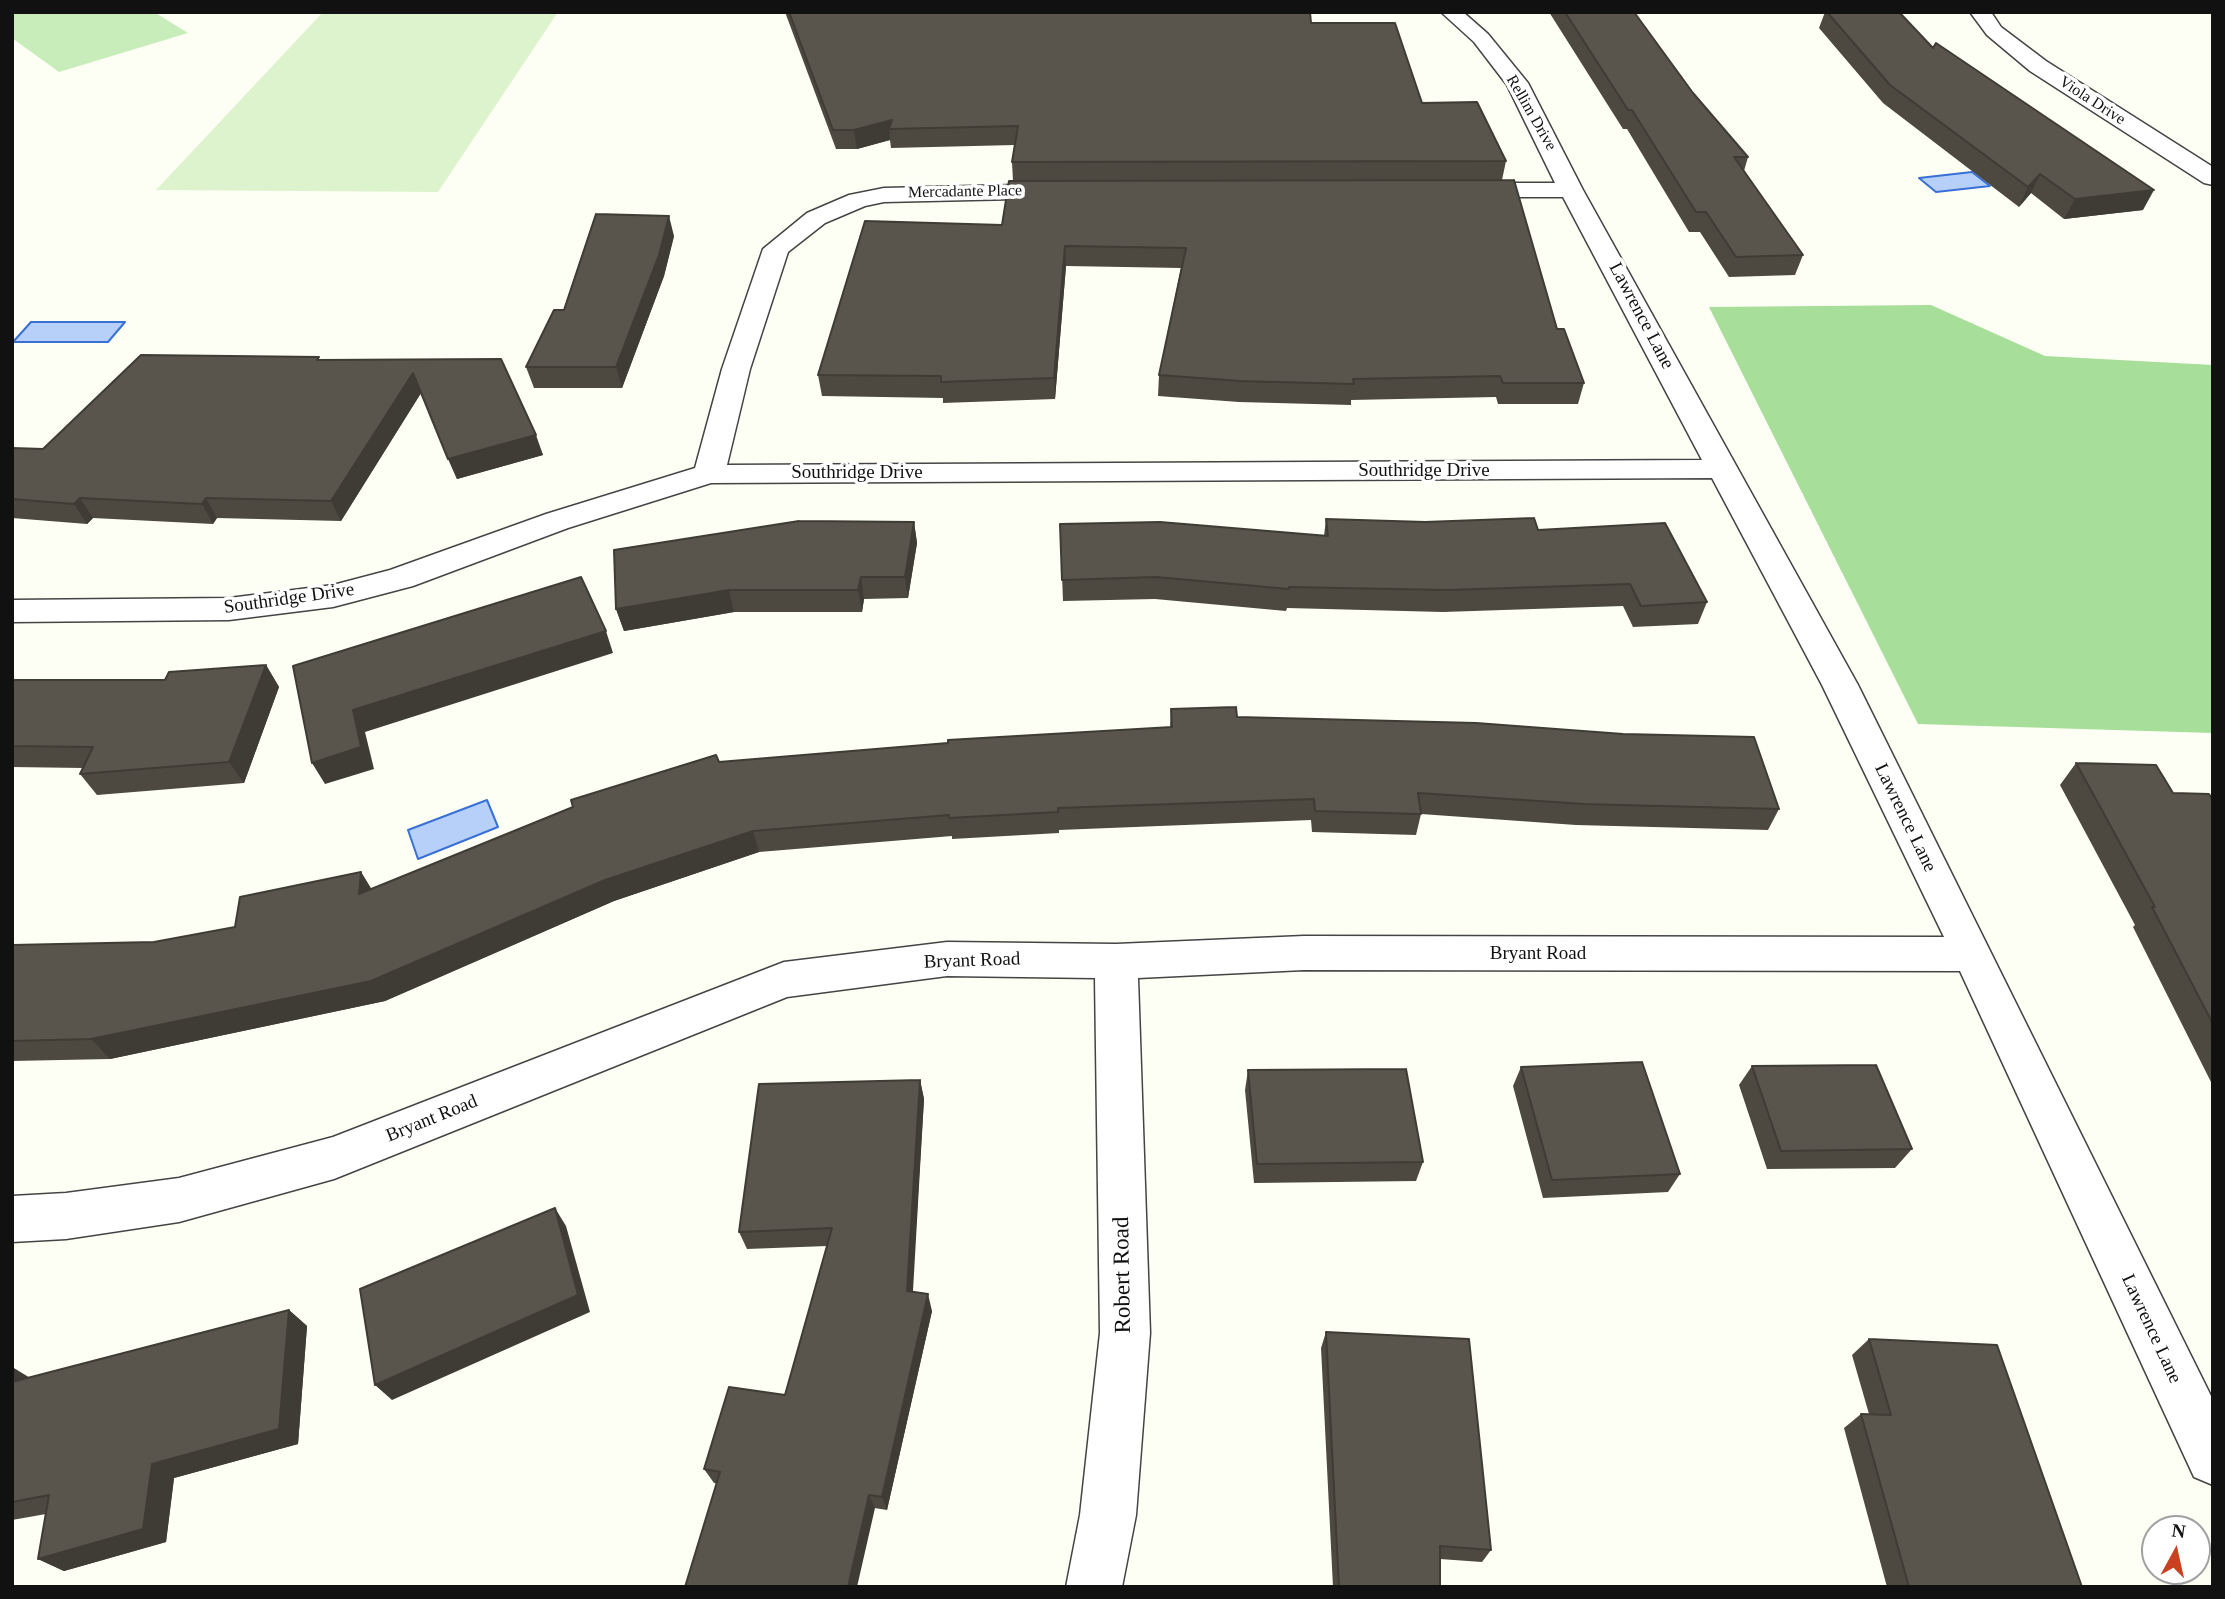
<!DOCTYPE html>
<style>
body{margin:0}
#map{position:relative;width:2225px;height:1599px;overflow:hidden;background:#fefff4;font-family:Georgia,serif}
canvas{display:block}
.frame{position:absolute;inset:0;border:14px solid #111;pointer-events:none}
.north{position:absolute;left:2141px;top:1515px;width:70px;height:70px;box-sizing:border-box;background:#fff;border:2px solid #a0a0a0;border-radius:50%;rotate:8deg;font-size:19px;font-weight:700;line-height:28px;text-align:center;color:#111}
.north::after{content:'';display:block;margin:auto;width:24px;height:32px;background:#ca4120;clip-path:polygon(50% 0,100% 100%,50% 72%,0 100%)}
</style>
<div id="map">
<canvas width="2225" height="1599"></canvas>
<div class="frame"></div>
<div class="north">N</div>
</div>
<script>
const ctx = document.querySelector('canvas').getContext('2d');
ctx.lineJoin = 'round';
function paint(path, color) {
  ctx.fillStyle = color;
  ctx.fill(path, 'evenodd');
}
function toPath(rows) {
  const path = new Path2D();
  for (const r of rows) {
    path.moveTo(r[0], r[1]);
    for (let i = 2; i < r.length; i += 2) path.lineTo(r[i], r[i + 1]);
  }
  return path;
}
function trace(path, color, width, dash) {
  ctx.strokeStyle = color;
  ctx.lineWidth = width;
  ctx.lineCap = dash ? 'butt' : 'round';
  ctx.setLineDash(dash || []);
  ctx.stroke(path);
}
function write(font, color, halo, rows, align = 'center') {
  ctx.font = font + ' Georgia,serif';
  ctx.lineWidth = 7;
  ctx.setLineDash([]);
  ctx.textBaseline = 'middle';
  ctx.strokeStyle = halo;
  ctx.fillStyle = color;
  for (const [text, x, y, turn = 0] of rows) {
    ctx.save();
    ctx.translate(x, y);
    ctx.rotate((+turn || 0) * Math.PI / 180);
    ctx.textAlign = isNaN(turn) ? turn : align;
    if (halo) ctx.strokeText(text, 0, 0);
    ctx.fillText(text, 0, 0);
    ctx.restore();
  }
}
paint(toPath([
 [12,12,154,12,188,33,59,72,12,38]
]), '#c8edbb');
paint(toPath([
 [1931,305,2045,356,2213,365,2213,733,1918,724,1709,307]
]), '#a7de99');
paint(toPath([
 [323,12,558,12,438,192,156,190]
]), '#ddf3cd');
const water = toPath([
 [1972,172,1990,186,1936,192,1919,178,1972,172],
 [31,322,125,322,108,342,13,342,31,322],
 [487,800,498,827,418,859,408,830,487,800]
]);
paint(water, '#b6d0f9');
trace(water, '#3970d5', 2);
const minor = toPath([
 [1441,12,1463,12,1488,34,1528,83,1583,190,1858,685,2213,1400,2213,1485,2194,1477,1960,971,1304,970,1138,978,1150,1333,1136,1515,1122,1587,1066,1587,1080,1515,1100,1333,1095,978,947,976,787,997,334,1179,179,1222,66,1239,12,1242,12,1196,66,1193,179,1178,333,1137,784,962,947,942,1116,944,1304,936,1944,937,1822,685,1712,478,711,483,568,528,413,586,333,607,229,620,12,622,12,600,229,598,333,585,390,570,546,514,695,468,722,369,763,249,807,213,849,195,884,188,1060,184,1069,186,1072,191,1069,196,1060,198,884,202,865,206,825,223,788,252,750,369,727,465,1702,460,1563,197,1466,197,1457,195,1454,190,1457,185,1466,183,1555,183,1507,85,1474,42,1441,12],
 [1970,12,1991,12,2001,27,2046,61,2213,167,2213,185,2204,183,2030,71,1987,35,1970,12]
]);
trace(minor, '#444', 3);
paint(minor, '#fff');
paint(toPath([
 [785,12,1310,12,1311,23,1422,103,1506,161,1502,180,1557,329,1584,383,1578,404,1498,404,1496,397,1351,400,1351,405,1239,402,1158,396,1159,375,1181,268,1066,266,1055,399,943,403,943,398,822,396,818,375,1002,225,1013,181,1012,162,1015,145,891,148,890,140,857,149,836,149],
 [1549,12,1634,12,1693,93,1748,157,1744,171,1803,255,1795,275,1729,277,1700,232,1689,232,1627,129,1623,129],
 [1825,12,1899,12,1933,48,2143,210,2064,219,2031,193,2019,207,1883,103,1819,28],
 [674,236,664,276,622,388,534,388,526,367,564,310],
 [501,359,543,455,457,479,421,393,341,521,217,518,213,524,93,518,87,524,12,518,12,448,43,449,320,360],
 [1326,519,1538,530,1707,602,1698,624,1633,627,1623,606,1443,612,1287,608,1286,611,1155,599,1063,601,1060,524,1324,536],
 [914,522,917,543,908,598,864,599,862,612,734,612,624,631,616,609],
 [266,665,279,687,244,783,97,795,80,774,83,768,12,767,12,680,165,680],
 [1171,709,1237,717,1779,809,1768,830,1576,825,1421,814,1416,835,1312,832,1311,820,1059,830,1059,833,952,839,952,836,759,852,614,901,385,1001,110,1059,12,1061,12,945,154,942,235,927,361,872,371,889,719,762,1170,727],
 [2076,763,2173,793,2213,800,2213,1086,2133,927,2135,925,2060,785],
 [1752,1066,1912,1149,1895,1168,1767,1169,1739,1085],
 [1521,1067,1680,1174,1668,1192,1543,1198,1513,1086],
 [1248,1070,1423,1162,1416,1181,1254,1183,1245,1090],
 [920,1080,924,1099,912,1292,932,1311,887,1510,714,1483,704,1469,785,1395,827,1246,747,1249,739,1232],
 [289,1310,307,1326,298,1444,174,1478,166,1542,64,1571,38,1559,46,1514,12,1520,12,1367,29,1378],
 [1326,1332,1491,1550,1482,1562,1440,1559,1440,1587,1333,1587,1321,1348],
 [1869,1339,2082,1587,1887,1587,1844,1428,1861,1414,1869,1414,1852,1355]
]), '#4d4941');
paint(toPath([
 [892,120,889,129,890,140,857,149,854,130],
 [2040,174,2031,193,2019,207,2028,187],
 [2154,190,2143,210,2064,219,2075,199],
 [669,216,674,236,664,276,622,388,616,367],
 [1065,246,1066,266,1055,399,1054,378],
 [413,373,421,393,341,521,331,501],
 [536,435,543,455,457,479,448,459],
 [80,498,93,518,87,524,74,504],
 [206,498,217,518,213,524,202,504],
 [914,522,917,543,908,598,905,577],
 [861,577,864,599,862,612,858,590],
 [729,590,734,612,624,631,616,609],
 [606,631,613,653,365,732,374,769,325,784,312,763,353,710],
 [266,665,279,687,244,783,229,762],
 [753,831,759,852,614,901,385,1001,110,1059,91,1039,605,880],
 [361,872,374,893,359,894],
 [920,1080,924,1099,912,1308,907,1291],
 [555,1208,566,1226,590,1312,392,1400,375,1385],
 [928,1294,932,1311,887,1510,882,1497],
 [289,1310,307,1326,298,1444,174,1478,166,1542,64,1571,38,1559],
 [12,1367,37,1382,12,1387],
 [869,1495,875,1508,857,1587,848,1587]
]), '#3f3c35');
const building = toPath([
 [789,12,1310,12,1311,23,1395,23,1422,103,1477,102,1506,161,1012,162,1018,126,889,129,892,120,854,130,833,130,789,12],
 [1565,12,1634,12,1693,93,1748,157,1734,157,1803,255,1736,257,1706,212,1696,212,1632,110,1628,110,1565,12],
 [1827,12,1899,12,1933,48,1936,43,2154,190,2075,199,2040,174,2028,187,1890,85,1827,12],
 [1514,180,1557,329,1564,329,1584,383,1503,383,1500,376,1353,379,1354,384,1240,381,1159,375,1186,248,1065,246,1054,378,941,382,941,376,818,375,865,221,1002,225,1009,181,1514,180],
 [596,214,669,216,659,255,616,367,526,367,554,310,564,310,596,214],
 [141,355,319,357,317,360,501,359,536,435,448,459,413,373,331,501,206,498,202,504,80,498,74,504,12,499,12,448,43,449,141,355],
 [1534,518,1538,530,1665,523,1707,602,1641,606,1630,584,1448,590,1289,587,1289,589,1156,577,1062,580,1060,524,1160,522,1328,536,1326,519,1425,522,1534,518],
 [799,521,914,522,905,577,861,577,858,590,729,590,616,609,614,550,799,521],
 [581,577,606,631,353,710,361,747,312,763,293,666,581,577],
 [266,665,229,762,80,774,93,747,12,746,12,680,165,680,169,672,266,665],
 [1236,707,1237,717,1476,723,1623,734,1754,737,1779,809,1584,804,1418,793,1421,814,1315,811,1314,799,1058,808,1058,812,949,818,949,815,753,831,605,880,371,981,91,1039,12,1041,12,945,154,942,235,927,240,897,361,872,359,894,573,807,571,800,716,755,719,762,948,743,948,740,1172,727,1171,709,1236,707],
 [2076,763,2156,765,2173,793,2209,794,2213,800,2213,1024,2152,907,2155,907,2076,763],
 [1642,1062,1680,1174,1552,1180,1521,1067,1642,1062],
 [1876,1065,1912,1149,1781,1151,1752,1066,1876,1065],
 [1406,1069,1423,1162,1257,1164,1248,1070,1406,1069],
 [920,1080,907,1291,928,1294,882,1497,869,1495,848,1587,685,1587,720,1472,704,1469,729,1387,785,1395,832,1228,739,1232,759,1084,920,1080],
 [555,1208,578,1295,375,1385,360,1289,555,1208],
 [289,1310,279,1429,152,1464,143,1529,38,1559,49,1495,12,1502,12,1382,289,1310],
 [1326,1332,1469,1339,1491,1550,1440,1546,1440,1587,1339,1587,1326,1332],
 [1869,1339,1997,1345,2082,1587,1909,1587,1861,1414,1891,1415,1869,1339]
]);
paint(building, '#5a554c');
trace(building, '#3f3c35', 2);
write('16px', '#111', '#fff', [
 ["Viola Drive",2092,101,33],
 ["Rellim Drive",1531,113,60],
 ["Mercadante Place",965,192,-1]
]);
write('19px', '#111', '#fff', [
 ["Lawrence Lane",1641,316,62],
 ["Southridge Drive",1424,471],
 ["Southridge Drive",857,473],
 ["Southridge Drive",289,599,-8],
 ["Lawrence Lane",1905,818,64],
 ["Bryant Road",1538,954],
 ["Bryant Road",972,961,-2],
 ["Bryant Road",432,1119,-22],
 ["Lawrence Lane",2151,1329,65]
]);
write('23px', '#111', '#fff', [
 ["Robert Road",1123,1275,-91]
]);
</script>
